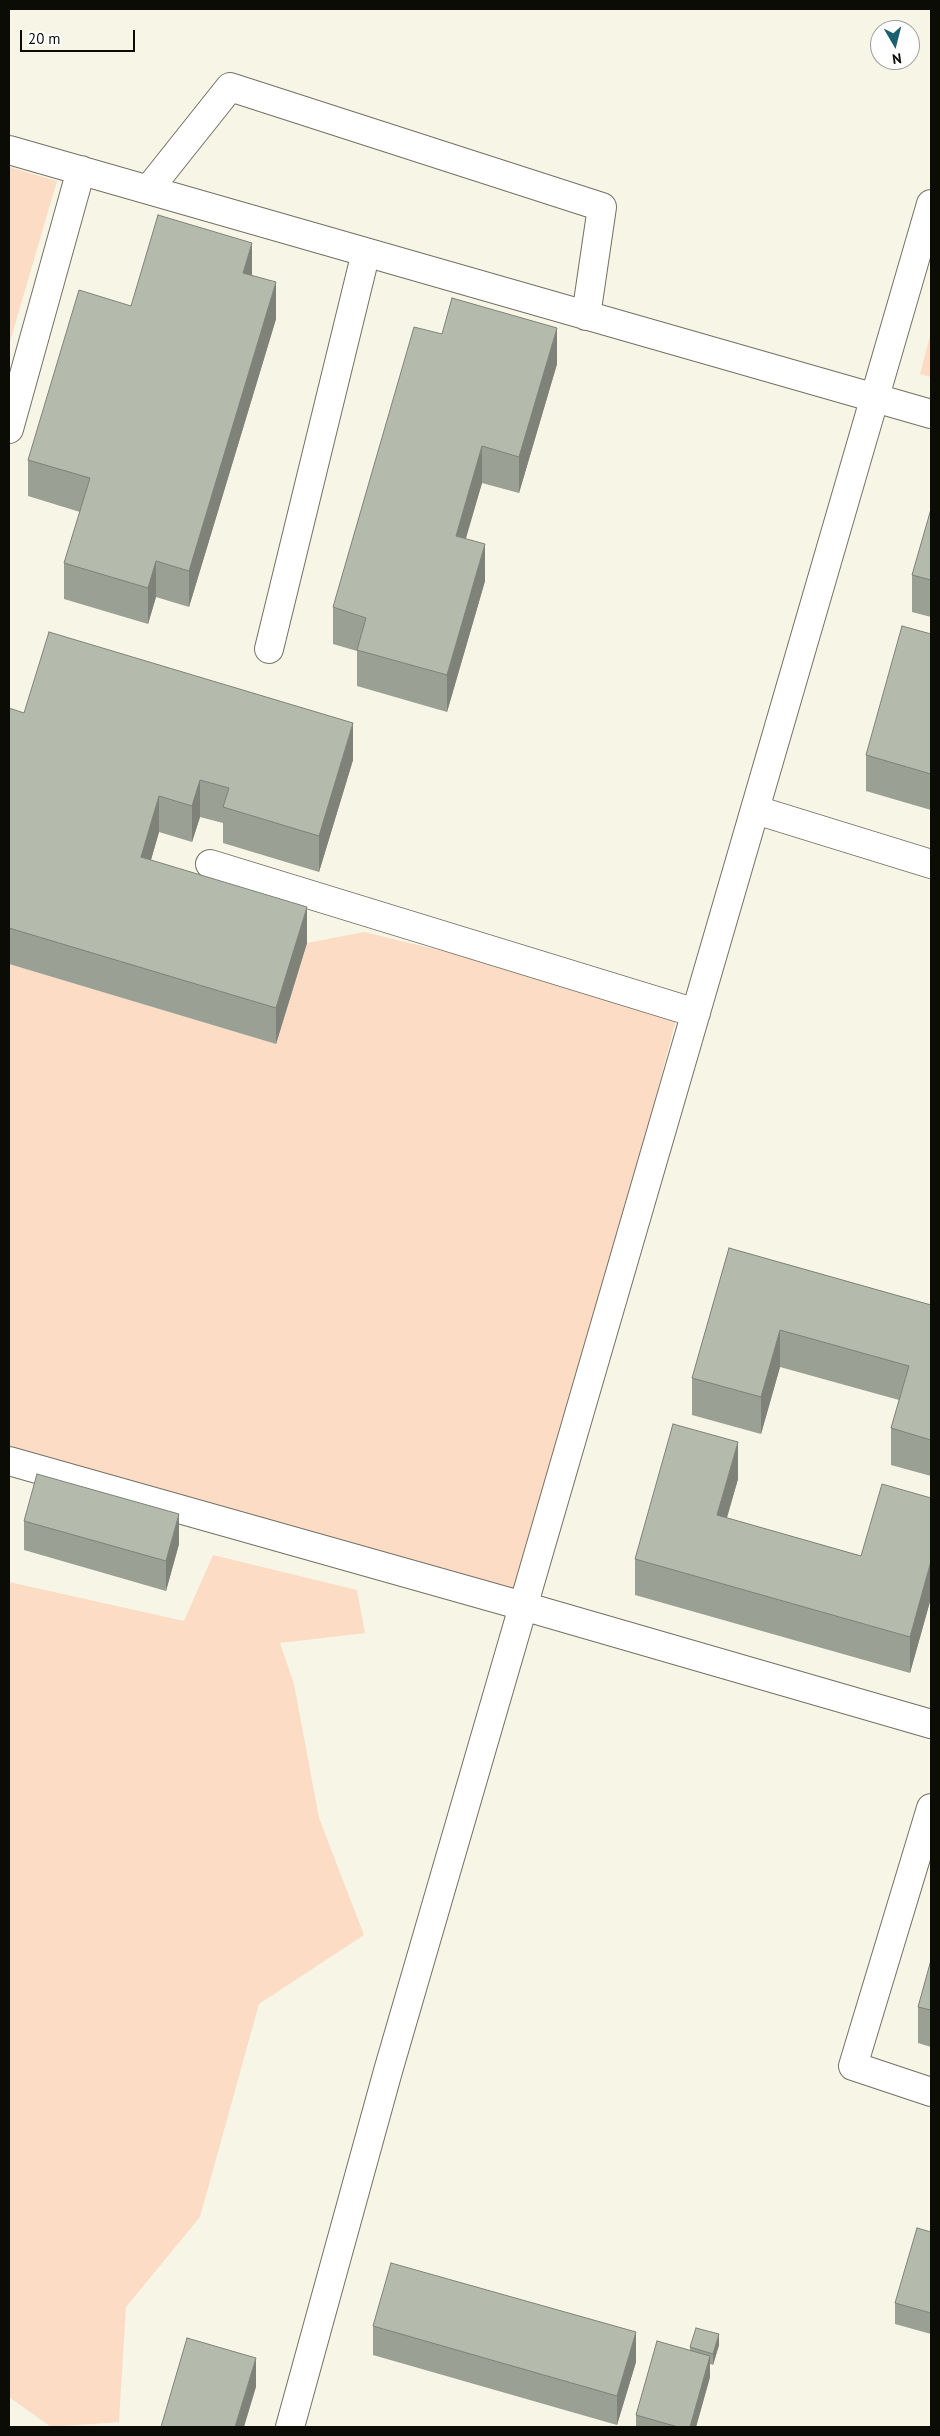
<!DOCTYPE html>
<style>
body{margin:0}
#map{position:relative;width:940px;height:2436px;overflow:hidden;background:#f6f5e6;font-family:"PT Sans",sans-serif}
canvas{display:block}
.frame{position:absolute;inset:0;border:10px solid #0c0c07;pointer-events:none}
.north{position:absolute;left:870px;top:20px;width:50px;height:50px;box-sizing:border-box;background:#fff;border:1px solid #9e9e9c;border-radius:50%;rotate:172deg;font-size:14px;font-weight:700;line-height:20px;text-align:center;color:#0c0c07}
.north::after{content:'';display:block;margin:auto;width:18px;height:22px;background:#1a6071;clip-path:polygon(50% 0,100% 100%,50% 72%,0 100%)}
.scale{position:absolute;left:20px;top:30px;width:115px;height:22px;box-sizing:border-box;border:2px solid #0c0c07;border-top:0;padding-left:6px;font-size:15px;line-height:18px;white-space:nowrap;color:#0c0c07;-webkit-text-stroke:4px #fff;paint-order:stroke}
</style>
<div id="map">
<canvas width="940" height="2436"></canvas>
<div class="frame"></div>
<div class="north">N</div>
<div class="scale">20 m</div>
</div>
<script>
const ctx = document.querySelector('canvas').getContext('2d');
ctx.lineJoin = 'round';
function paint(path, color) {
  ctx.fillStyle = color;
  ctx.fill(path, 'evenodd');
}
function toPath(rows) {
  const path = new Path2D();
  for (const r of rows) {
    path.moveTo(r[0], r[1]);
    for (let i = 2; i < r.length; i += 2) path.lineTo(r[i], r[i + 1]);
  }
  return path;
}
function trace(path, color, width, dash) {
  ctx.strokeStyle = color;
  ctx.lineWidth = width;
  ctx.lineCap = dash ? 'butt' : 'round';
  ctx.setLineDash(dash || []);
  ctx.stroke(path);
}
paint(toPath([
 [9,167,57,181,9,345],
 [931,332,931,377,920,374],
 [364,932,679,1008,523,1606,9,1461,9,964,276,1044,307,943],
 [213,1555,357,1590,365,1633,280,1643,294,1684,319,1818,364,1935,259,2004,200,2217,126,2307,119,2422,51,2427,9,2397,9,1582,184,1621]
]), '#fddcc6');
const street = toPath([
 [9,150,931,414],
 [148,190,230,87,602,207,586,316],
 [9,429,81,170],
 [269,649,366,252],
 [756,810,931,864],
 [210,864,696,1013],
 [9,1461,523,1606,931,1724],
 [931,1808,853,2066,931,2092],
 [290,2427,388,2071,931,204]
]);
trace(street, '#727164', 30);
trace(street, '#fff', 28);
paint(toPath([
 [252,275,276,319,189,607,156,597,148,624,64,599,64,563,80,512,28,496,28,460,131,306],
 [442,334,557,364,519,493,482,483,465,539,485,581,447,712,357,686,357,651,333,644,333,607],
 [931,509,931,617,912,612,912,575],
 [931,634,931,810,866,791,866,755],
 [9,708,24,713,353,760,319,872,223,843,223,823,200,817,192,842,159,832,151,860,307,943,276,1044,9,964],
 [729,1248,931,1305,931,1476,891,1465,891,1428,899,1400,780,1367,761,1434,692,1415,692,1378],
 [738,1479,727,1518,861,1556,931,1498,931,1598,910,1673,635,1595,635,1559],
 [24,1521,179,1544,166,1591,24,1550],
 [931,1960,931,2047,918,2043,918,2007],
 [931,2232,931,2334,895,2324,895,2303],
 [373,2326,636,2362,617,2425,373,2355],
 [719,2345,713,2365,710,2364,710,2377,696,2427,636,2427,636,2415,690,2350,690,2347]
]), '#9ba094');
paint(toPath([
 [252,243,252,280,243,273],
 [276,282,276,319,189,607,189,571],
 [557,328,557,364,519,493,519,457],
 [482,446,482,483,456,573,456,536],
 [485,544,485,581,447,712,447,675],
 [156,561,156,597,148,624,148,588],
 [353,723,353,760,319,872,319,836],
 [200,780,200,817,192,842,192,806],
 [159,796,159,832,141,894,141,857],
 [307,907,307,943,276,1044,276,1008],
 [780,1330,780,1367,761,1434,761,1397],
 [738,1442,738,1479,717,1551,717,1515],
 [179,1514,179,1544,166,1591,166,1561],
 [931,1561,931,1598,910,1673,910,1637],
 [636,2332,636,2362,617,2425,617,2396],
 [719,2334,719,2345,713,2365,713,2354],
 [710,2356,710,2377,696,2427,690,2427],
 [256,2358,256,2387,244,2427,235,2427]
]), '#7e8278');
const building = toPath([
 [158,215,252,243,243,273,276,282,189,571,156,561,148,588,64,563,90,478,28,460,79,290,131,306,158,215],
 [452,298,557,328,519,457,482,446,456,536,485,544,447,675,357,650,366,618,333,607,414,327,442,334,452,298],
 [931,509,931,580,912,575,931,509],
 [902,626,931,634,931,774,866,755,902,626],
 [49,632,353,723,319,836,223,807,229,788,200,780,192,806,159,796,141,857,307,907,276,1008,9,928,9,708,24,713,49,632],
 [729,1248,931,1305,931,1440,891,1428,909,1366,780,1330,761,1397,692,1378,729,1248],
 [673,1424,738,1442,717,1515,861,1556,882,1484,931,1498,931,1561,910,1637,635,1559,673,1424],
 [37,1474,179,1514,166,1561,24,1521,37,1474],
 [931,1960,931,2010,918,2007,931,1960],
 [917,2228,931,2232,931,2313,895,2303,917,2228],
 [391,2263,636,2332,617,2396,373,2326,391,2263],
 [696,2328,719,2334,713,2354,690,2347,696,2328],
 [187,2338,256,2358,235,2427,161,2427,187,2338],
 [657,2341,710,2356,690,2427,678,2427,636,2415,657,2341]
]);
paint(building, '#b4baac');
trace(building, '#7e8278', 1);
</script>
